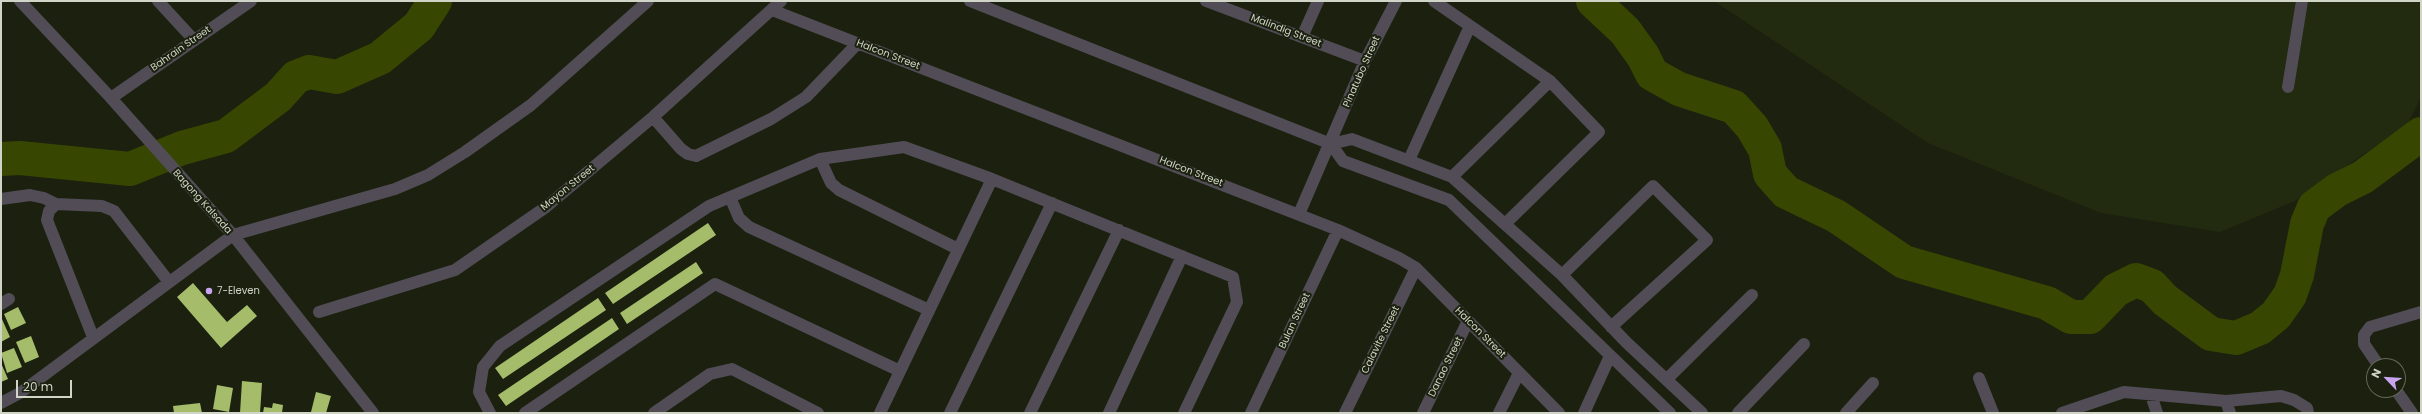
<!DOCTYPE html>
<style>
body{margin:0}
#map{position:relative;width:2422px;height:414px;overflow:hidden;background:#1b210e;font-family:Poppins,sans-serif}
canvas{display:block}
.frame{position:absolute;inset:0;border:2px solid #d0d5c8;pointer-events:none}
.north{position:absolute;left:2366px;top:358px;width:40px;height:40px;box-sizing:border-box;background:#1b210e;border:1px solid #636958;border-radius:50%;rotate:295deg;font-size:11px;font-weight:700;line-height:16px;text-align:center;color:#d0d5c8}
.north::after{content:'';display:block;margin:auto;width:14px;height:18px;background:#c9a5ee;clip-path:polygon(50% 0,100% 100%,50% 72%,0 100%)}
.scale{position:absolute;left:16px;top:380px;width:56px;height:18px;box-sizing:border-box;border:2px solid #d0d5c8;border-top:0;padding-left:5px;font-size:12px;line-height:14px;white-space:nowrap;color:#d0d5c8;-webkit-text-stroke:3px #1b210e;paint-order:stroke}
</style>
<div id="map">
<canvas width="2422" height="414"></canvas>
<div class="frame"></div>
<div class="north">N</div>
<div class="scale">20 m</div>
</div>
<script>
const ctx = document.querySelector('canvas').getContext('2d');
ctx.lineJoin = 'round';
function paint(path, color) {
  ctx.fillStyle = color;
  ctx.fill(path, 'evenodd');
}
function toPath(rows) {
  const path = new Path2D();
  for (const r of rows) {
    path.moveTo(r[0], r[1]);
    for (let i = 2; i < r.length; i += 2) path.lineTo(r[i], r[i + 1]);
  }
  return path;
}
function trace(path, color, width, dash) {
  ctx.strokeStyle = color;
  ctx.lineWidth = width;
  ctx.lineCap = dash ? 'butt' : 'round';
  ctx.setLineDash(dash || []);
  ctx.stroke(path);
}
function write(font, color, halo, rows, align = 'center') {
  ctx.font = font + ' Poppins,sans-serif';
  ctx.lineWidth = 4;
  ctx.setLineDash([]);
  ctx.textBaseline = 'middle';
  ctx.strokeStyle = halo;
  ctx.fillStyle = color;
  for (const [text, x, y, turn = 0] of rows) {
    ctx.save();
    ctx.translate(x, y);
    ctx.rotate((+turn || 0) * Math.PI / 180);
    ctx.textAlign = isNaN(turn) ? turn : align;
    if (halo) ctx.strokeText(text, 0, 0);
    ctx.fillText(text, 0, 0);
    ctx.restore();
  }
}
paint(toPath([
 [1714,1,2421,1,2421,97,2408,124,2295,201,2220,232,2101,213,1928,143]
]), '#222a0f');
trace(toPath([
 [1593,1,1625,31,1643,56,1652,74,1679,89,1734,107,1752,127,1765,149,1770,174,1786,192,1836,216,1904,262,2047,303,2071,317,2090,317,2116,290,2136,280,2152,286,2165,300,2211,334,2236,338,2260,328,2276,315,2290,295,2297,275,2307,224,2314,207,2337,190,2363,177,2421,134],
 [1,159,20,158,130,169,182,148,226,136,278,97,296,77,309,72,337,77,380,58,419,26,435,1]
]), '#374601', 34);
paint(toPath([
 [708,223,716,235,613,304,605,293],
 [696,262,703,273,627,324,620,313],
 [193,283,227,322,247,305,257,316,221,348,177,297],
 [598,298,606,310,503,379,495,368],
 [18,307,26,323,11,330,4,314],
 [1,317,10,337,1,342],
 [612,318,619,329,506,406,498,395],
 [31,336,39,357,25,363,16,342],
 [14,348,22,367,7,373,1,353],
 [1,363,8,379,1,382],
 [242,381,262,383,260,413,240,413],
 [217,385,233,388,229,412,213,409],
 [316,392,331,396,326,413,311,412],
 [200,403,202,413,174,413,173,406],
 [273,403,283,405,282,413,263,413,264,407,272,408]
]), '#a5bd6b');
trace(toPath([
 [20,1,111,98,233,235,373,413],
 [158,1,194,40],
 [970,1,1331,144,1343,161,1449,200,1670,413],
 [1206,1,1365,61],
 [1434,1,1550,81,1599,132,1506,223],
 [772,10,1338,230,1399,258,1416,268,1559,413],
 [1302,37,1318,1],
 [2288,87,2302,1],
 [111,98,251,1],
 [653,117,681,149,688,154,696,156,771,119,806,97,858,43],
 [1331,144,1352,139,1452,177,1562,275,1626,342,1702,413],
 [820,159,831,183,839,190,958,249],
 [1409,160,1470,26],
 [1452,177,1550,81],
 [730,197,739,218,749,227,929,310],
 [1,199,30,195,44,198,56,204],
 [1299,214,1365,61,1396,1],
 [1562,275,1653,186,1707,240,1611,327],
 [1,304,9,299],
 [319,312,455,270,546,207,653,117,781,1],
 [93,337,47,220,49,211,56,204,102,206,114,211,169,282],
 [2379,366,2364,344,2364,335,2370,327,2421,312],
 [1979,378,1993,413],
 [1667,379,1752,295],
 [2396,390,2412,413],
 [2151,395,2157,413],
 [1,403,20,393,233,235,395,189,428,175,465,152,531,105,648,1],
 [490,413,479,392,483,367,500,346,709,206,820,159,904,147,992,179,1233,277,1237,302,1184,413],
 [525,413,715,284,900,371],
 [654,413,710,374,732,369,818,413],
 [880,413,992,179],
 [950,413,1052,203],
 [1030,413,1119,230],
 [1109,413,1182,256],
 [1251,413,1338,230],
 [1345,413,1416,268],
 [1423,413,1468,321],
 [1499,413,1519,373],
 [1584,413,1610,356],
 [1738,413,1804,344],
 [1846,413,1873,383],
 [2062,413,2124,392,2226,401],
 [2230,413,2226,401,2281,396,2294,400,2307,408,2308,413]
]), '#514c56', 12);
for (const [x, y, r, color] of [
 [209,291,4,"#c9a5ee"]
]) {
  const dot = new Path2D();
  dot.arc(x, y, r, 0, 2 * Math.PI);
  ctx.fillStyle = color;
  ctx.fill(dot);
  trace(dot, '#1b210e', 1.5);
}
write('10px', '#d0d5c8', '#1b210e', [
 ["Malindig Street",1286,31,21],
 ["Bahrain Street",181,49,-35],
 ["Halcon Street",888,55,21],
 ["Pinatubo Street",1362,72,-66],
 ["Halcon Street",1191,172,21],
 ["Mayon Street",568,188,-39],
 ["Bagong Kalsada",202,202,48],
 ["Bulan Street",1295,321,-65],
 ["Halcon Street",1480,333,45],
 ["Calavite Street",1381,340,-64],
 ["Danao Street",1446,367,-64]
]);
write('10px', '#d0d5c8', '#1b210e', [
 ["7-Eleven",217,291]
], 'left');
</script>
